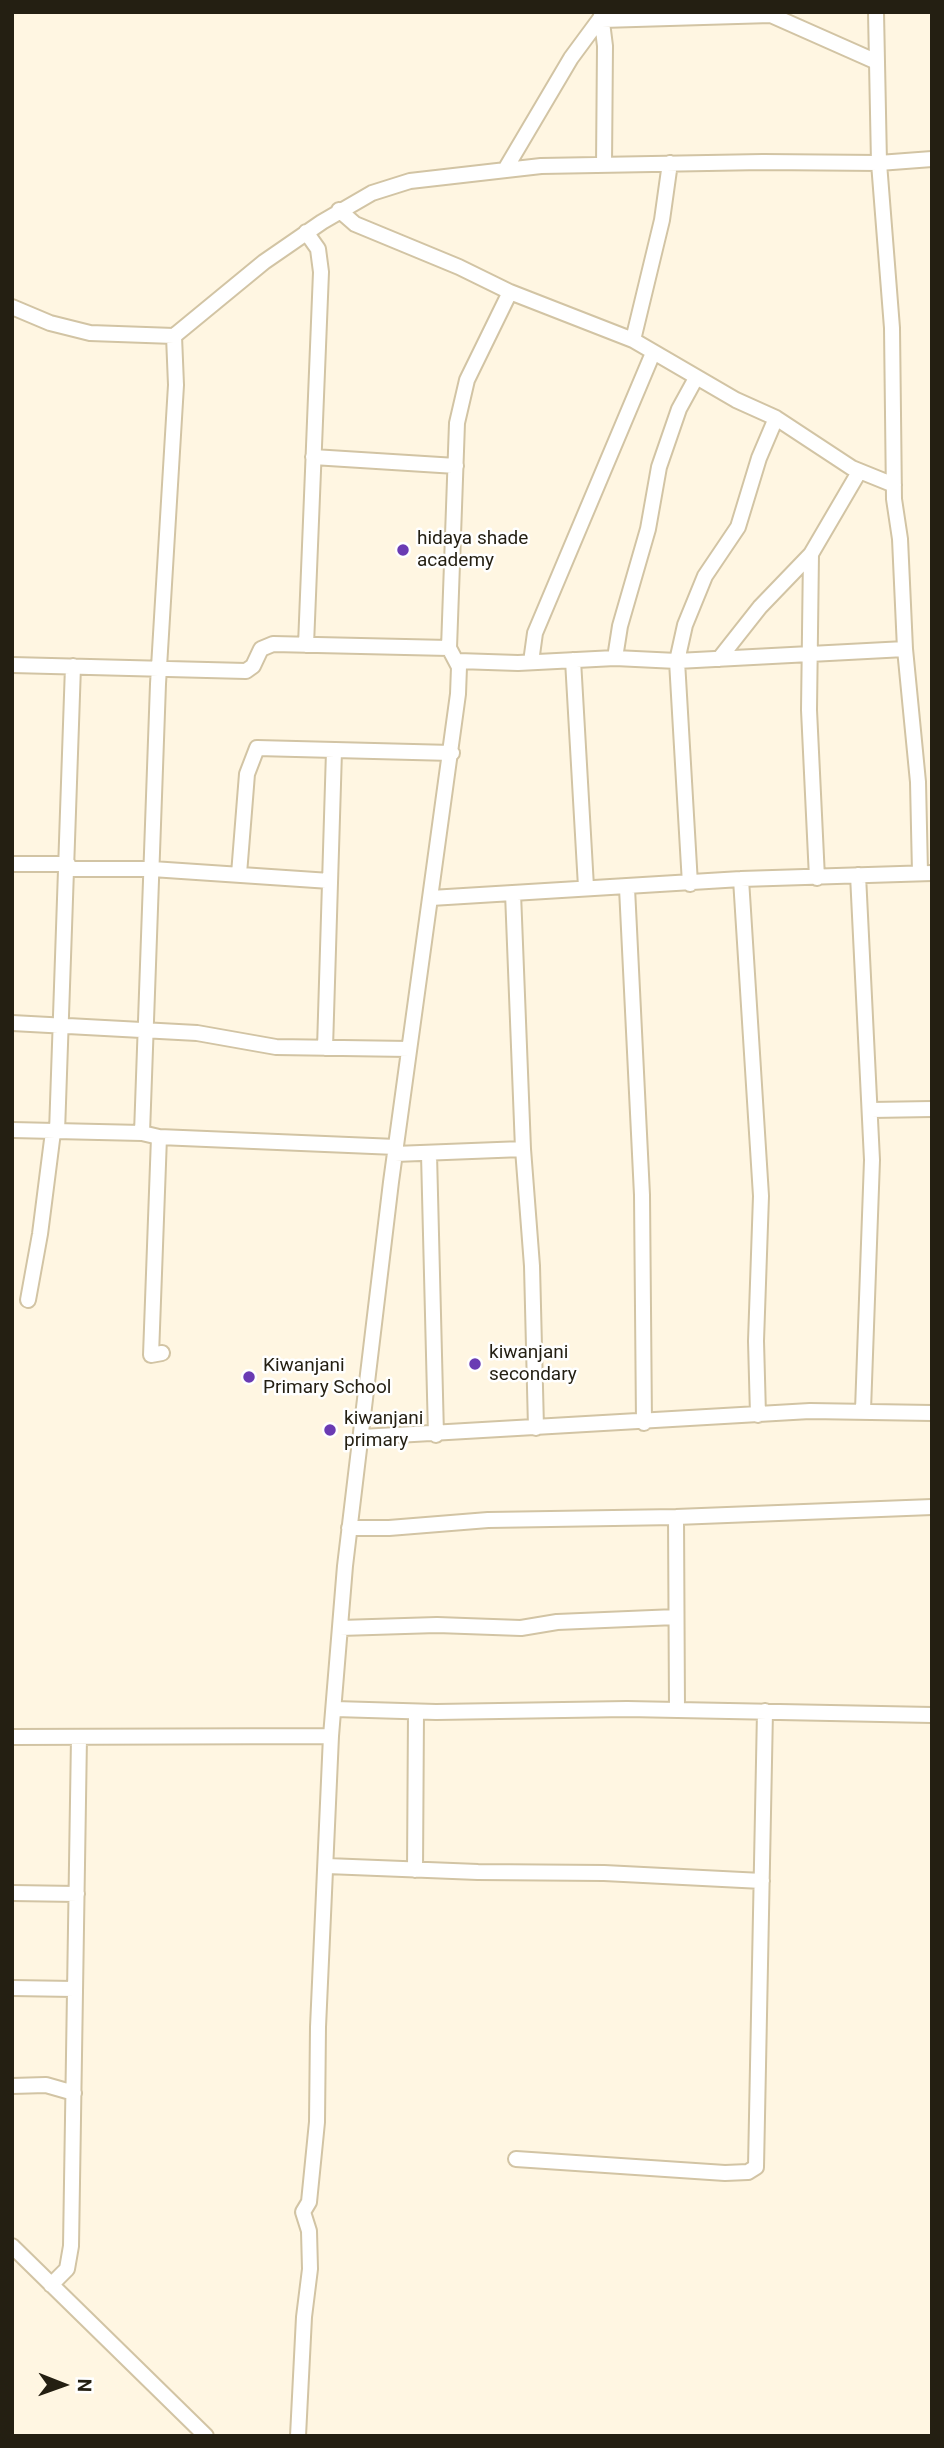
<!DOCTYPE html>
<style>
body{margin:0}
#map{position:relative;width:944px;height:2448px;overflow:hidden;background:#fff6e2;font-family:Roboto,sans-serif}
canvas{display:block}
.frame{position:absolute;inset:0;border:14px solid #241f12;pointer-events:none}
.north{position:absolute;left:28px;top:2350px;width:70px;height:70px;-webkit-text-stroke:5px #fff;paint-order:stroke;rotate:91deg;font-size:19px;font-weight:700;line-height:28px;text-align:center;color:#241f12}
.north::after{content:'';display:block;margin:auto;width:24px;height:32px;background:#241f12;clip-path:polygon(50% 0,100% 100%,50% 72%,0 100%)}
</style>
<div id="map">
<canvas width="944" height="2448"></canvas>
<div class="frame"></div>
<div class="north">N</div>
</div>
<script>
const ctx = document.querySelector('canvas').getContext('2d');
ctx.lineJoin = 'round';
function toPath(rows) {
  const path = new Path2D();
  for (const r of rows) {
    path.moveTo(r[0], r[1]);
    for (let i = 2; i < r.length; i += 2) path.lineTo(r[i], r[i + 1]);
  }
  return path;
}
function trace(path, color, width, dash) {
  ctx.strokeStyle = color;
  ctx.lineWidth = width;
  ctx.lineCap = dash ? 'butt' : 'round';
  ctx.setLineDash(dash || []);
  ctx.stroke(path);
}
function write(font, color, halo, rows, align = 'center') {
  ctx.font = font + ' Roboto,sans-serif';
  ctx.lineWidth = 5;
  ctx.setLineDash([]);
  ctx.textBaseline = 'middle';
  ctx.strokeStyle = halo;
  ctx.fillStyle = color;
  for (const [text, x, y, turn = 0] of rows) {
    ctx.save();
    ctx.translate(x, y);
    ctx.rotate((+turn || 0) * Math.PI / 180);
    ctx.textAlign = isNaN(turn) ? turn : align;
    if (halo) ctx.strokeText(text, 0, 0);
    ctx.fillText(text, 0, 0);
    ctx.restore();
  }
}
const minor = toPath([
 [876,12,879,163,892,328,894,499,900,539,905,649,918,782,920,873],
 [601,14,605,46,604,165],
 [602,20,771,15,877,62],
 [506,168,571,58,602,16],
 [339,210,355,224,459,267,510,292,633,340,736,400,776,418,852,468,894,485],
 [12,307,50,323,90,333,174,336,264,262,322,222,372,193,410,181,541,166,763,162,879,163,932,159],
 [633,340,662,220,670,163],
 [313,457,456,466],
 [306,645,321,272,318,249,306,232],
 [615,658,620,626,648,529,659,467,679,409,696,378],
 [719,659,760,607,811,554],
 [573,660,586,887],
 [458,661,518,663,615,658,677,661,905,649],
 [531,662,535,633,653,353],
 [12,665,246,671,253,666,261,649,273,644,449,648],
 [12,864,68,864],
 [68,869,152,869,330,881],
 [239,874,247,774,257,748,452,753],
 [858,875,872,1160,863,1410],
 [817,878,809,710,811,554,859,472],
 [741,879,761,1196,756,1341,758,1415],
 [690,884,677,661,685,625,705,576,738,527,759,458,776,418],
 [627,888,642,1195,644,1423],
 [513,893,523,1149,532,1266,536,1428],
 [431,898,741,879,932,873],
 [12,1023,197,1033,276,1047,409,1049],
 [325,1048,334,751],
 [871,1110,932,1109],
 [12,1130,142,1133,159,1137,396,1147],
 [57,1132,73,666],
 [142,1133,158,684,176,385,174,336],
 [159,1137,151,1355,162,1353],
 [395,1154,523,1149],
 [429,1154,436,1435],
 [28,1300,40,1234,53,1132],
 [362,1437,810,1411,932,1413],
 [676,1517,677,1710],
 [349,1528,389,1528,488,1520,676,1517,932,1507],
 [340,1628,437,1625,521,1628,557,1622,676,1617],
 [335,1709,436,1712,627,1709,932,1715],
 [12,1737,331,1736],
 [327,1866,478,1872,604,1873,762,1881],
 [415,1870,416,1712],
 [12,1893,77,1894],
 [12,1988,74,1989],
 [12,2086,46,2085,74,2093],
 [516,2159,725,2173,748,2172,756,2167,765,1711],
 [12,2246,206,2436],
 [51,2285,67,2269,71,2246,79,1737],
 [298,2436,304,2317,310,2269,309,2231,303,2212,309,2202,317,2122,318,2027,331,1736,345,1566,391,1182,458,694,459,667,449,648,457,423,467,380,510,292]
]);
trace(minor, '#d2c4a4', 18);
trace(minor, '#fff', 14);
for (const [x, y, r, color] of [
 [403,550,7,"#6a3bb3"],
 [475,1364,7,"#6a3bb3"],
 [249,1377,7,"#6a3bb3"],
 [330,1430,7,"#6a3bb3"]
]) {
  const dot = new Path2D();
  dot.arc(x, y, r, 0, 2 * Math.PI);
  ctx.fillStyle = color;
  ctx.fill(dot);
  trace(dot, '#fff', 2.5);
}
write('19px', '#241f12', '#fff', [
 ["hidaya shade",417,539],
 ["academy",417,561],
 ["kiwanjani",489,1353],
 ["secondary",489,1375],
 ["Kiwanjani",263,1366],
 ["Primary School",263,1388],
 ["kiwanjani",344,1419],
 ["primary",344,1441]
], 'left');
</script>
